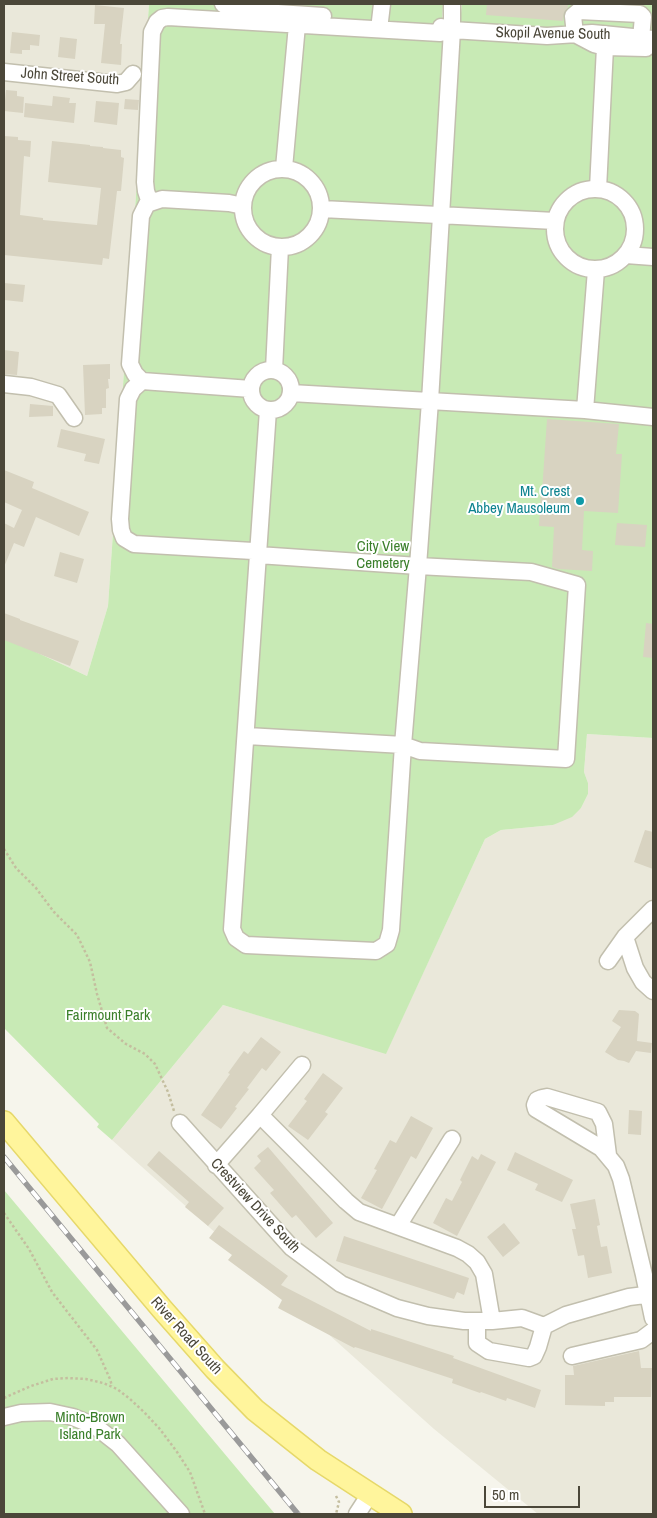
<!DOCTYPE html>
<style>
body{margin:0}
#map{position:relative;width:657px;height:1518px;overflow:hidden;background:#f6f5ec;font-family:"Archivo Narrow",sans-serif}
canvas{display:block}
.frame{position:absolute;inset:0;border:5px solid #4b4739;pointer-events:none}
.scale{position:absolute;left:484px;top:1486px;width:96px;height:22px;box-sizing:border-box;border:2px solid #4b4739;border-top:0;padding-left:6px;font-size:15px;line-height:18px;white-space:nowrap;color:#4b4739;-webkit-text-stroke:4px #fff;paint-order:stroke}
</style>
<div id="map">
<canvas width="657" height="1518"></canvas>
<div class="frame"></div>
<div class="scale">50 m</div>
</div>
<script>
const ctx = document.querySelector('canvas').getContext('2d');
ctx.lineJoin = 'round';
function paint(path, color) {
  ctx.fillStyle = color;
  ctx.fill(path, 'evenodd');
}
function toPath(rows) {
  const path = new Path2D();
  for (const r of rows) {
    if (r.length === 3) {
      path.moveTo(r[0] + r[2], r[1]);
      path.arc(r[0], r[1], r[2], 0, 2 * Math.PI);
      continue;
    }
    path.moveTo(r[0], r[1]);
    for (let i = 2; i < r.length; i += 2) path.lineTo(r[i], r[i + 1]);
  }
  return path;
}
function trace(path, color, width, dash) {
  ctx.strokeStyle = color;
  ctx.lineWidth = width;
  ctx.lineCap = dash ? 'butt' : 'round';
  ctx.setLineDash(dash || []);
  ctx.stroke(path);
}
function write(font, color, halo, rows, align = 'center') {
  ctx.font = font + ' "Archivo Narrow",sans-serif';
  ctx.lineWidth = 4;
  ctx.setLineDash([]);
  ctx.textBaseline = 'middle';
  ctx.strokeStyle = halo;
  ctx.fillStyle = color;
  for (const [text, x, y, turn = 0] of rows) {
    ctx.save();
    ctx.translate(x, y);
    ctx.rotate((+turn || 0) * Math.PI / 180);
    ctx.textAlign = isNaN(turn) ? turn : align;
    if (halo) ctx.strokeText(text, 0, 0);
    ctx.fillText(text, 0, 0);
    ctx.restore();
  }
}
paint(toPath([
 [4,4,149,4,108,606,87,676,4,637],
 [587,734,653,738,653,1514,538,1514,434,1429,112,1140,223,1005,386,1053,485,839,501,830,553,825,581,808,588,794,588,783,584,772]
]), '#eae8da');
paint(toPath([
 [149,4,443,4,442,20,460,22,462,4,653,4,653,738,587,734,584,772,588,783,588,794,581,808,572,817,553,825,501,830,485,839,386,1054,223,1005,112,1140,97,1127,99,1124,4,1028,4,637,87,676,108,606],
 [4,1190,275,1514,4,1514]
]), '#c8eab5');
paint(toPath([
 [487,4,568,4,568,7,564,13,563,21,486,15],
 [95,5,124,8,120,44,122,44,121,65,101,63,105,24,94,24],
 [12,32,40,35,39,46,30,45,30,50,22,50,22,54,10,53],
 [60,37,77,39,75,59,58,57],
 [6,90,17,91,17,96,24,97,23,113,4,111],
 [53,96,70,98,69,103,76,103,74,123,24,117,25,103,52,106],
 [125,99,139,100,138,110,124,109],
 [96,101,119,103,117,125,94,122],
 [4,136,18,137,18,140,31,141,30,157,24,156,20,215,43,218,43,220,97,225,101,188,48,182,52,141,90,145,90,146,103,147,103,148,121,150,121,157,124,158,121,191,117,191,109,259,103,258,102,265,4,255],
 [4,283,25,285,23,302,4,300],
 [4,350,19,352,17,375,4,374],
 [110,364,110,379,108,379,109,388,106,389,106,408,102,408,102,414,85,415,83,365],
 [30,404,53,406,53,416,29,417],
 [547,419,619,424,616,454,622,454,618,513,584,511,582,550,593,551,592,571,558,569,552,567,554,527,539,526,541,492,542,492],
 [61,429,105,439,99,464,84,461,86,454,57,447],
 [4,470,34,482,32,488,89,512,79,536,36,517,24,547,14,543,4,567,4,523,14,528,22,510,4,502],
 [617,523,647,525,645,547,615,545],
 [60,552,84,559,77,583,54,576],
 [4,613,20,619,20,620,79,641,70,666,4,640],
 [646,623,653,624,653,658,643,657],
 [645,830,653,832,653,869,634,862],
 [619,1010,635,1011,639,1014,637,1041,652,1043,651,1053,636,1051,629,1063,624,1061,618,1060,605,1052,621,1027,612,1021],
 [261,1037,281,1052,266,1071,262,1068,247,1088,249,1089,235,1107,237,1108,221,1129,201,1115,230,1074,228,1073,244,1051,248,1054],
 [323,1073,343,1088,325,1112,328,1114,308,1140,288,1126,307,1101,304,1099],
 [629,1110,642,1111,641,1135,628,1134],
 [411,1116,433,1128,416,1159,411,1156,382,1209,361,1198,377,1170,374,1169,390,1140,396,1143],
 [268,1147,333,1223,316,1238,296,1215,292,1218,270,1193,274,1190,254,1168,261,1161,257,1156],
 [159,1151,224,1208,208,1226,185,1207,189,1202,147,1165],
 [515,1152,573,1180,562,1202,535,1190,538,1184,507,1170],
 [481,1154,496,1162,457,1236,433,1223,446,1198,452,1201,462,1182,460,1180,472,1156,478,1160],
 [595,1199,600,1225,597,1226,601,1247,607,1246,612,1273,588,1278,584,1255,578,1256,572,1229,576,1229,570,1204],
 [504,1223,520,1243,503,1257,487,1237],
 [219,1225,288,1276,281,1285,371,1331,371,1329,454,1356,453,1358,541,1390,535,1408,507,1398,506,1401,481,1392,480,1393,452,1383,453,1379,355,1347,354,1348,278,1308,282,1300,228,1260,232,1255,209,1238],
 [344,1236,469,1278,464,1295,457,1292,454,1299,336,1261],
 [639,1351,641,1368,652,1368,651,1397,614,1397,614,1402,605,1402,605,1406,565,1405,565,1375,574,1375,573,1366]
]), '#d8d3c1');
const minor = toPath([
 [223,4,232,10,323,16],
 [380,21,382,4],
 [441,27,452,30,547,36,592,33,653,39],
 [641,38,643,17,640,14,579,11,573,16,575,34,594,44,605,47,646,48],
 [4,72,117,84,126,82,133,74],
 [284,168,297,25],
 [282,208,39],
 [595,229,40],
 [598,189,605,47],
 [153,201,148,197,146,191,145,182,152,32,157,22,162,18,168,17,440,33,452,30],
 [243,206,229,203,162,199,147,204,141,216,130,364,135,374,142,381,251,389],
 [322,209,555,221],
 [626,255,653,257],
 [271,390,20],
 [274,370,280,247],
 [142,381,133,389,128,399,120,519,121,530,124,538,134,544,253,551,258,555,418,566,430,401,452,30,452,4],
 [4,384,31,387,58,395,74,418],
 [291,393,585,410,653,417],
 [585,410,596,270],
 [247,736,403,745,420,751,566,759,577,585,531,572,418,566,403,745,391,930,387,944,376,951,246,945,236,938,232,929,268,410],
 [625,937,635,968,643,982,653,991],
 [608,961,625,937,653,909],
 [260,1115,302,1065],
 [180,1123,291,1247,341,1284,397,1308,428,1316,464,1321,492,1321,522,1318,544,1326],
 [608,1155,604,1124,598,1112,547,1097,542,1098,537,1100,535,1105,536,1109,601,1148,616,1166,621,1179,644,1275,653,1318],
 [216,1165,260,1115,346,1201,359,1212,457,1248,468,1254,477,1262,484,1274,492,1321],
 [398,1226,452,1139],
 [477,1321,477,1343,489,1351,529,1358,534,1356,538,1347,544,1326],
 [544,1326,566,1315,629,1297,653,1294],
 [572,1356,641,1340,653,1331],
 [4,1417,21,1413,50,1412,73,1417,95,1426,118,1444,181,1514],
 [357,1514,370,1494]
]);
const major = toPath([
 [4,1122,162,1309,215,1369,255,1410,318,1460,401,1514]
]);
trace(minor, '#c2bfae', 19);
trace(major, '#e6d86a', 24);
trace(toPath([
 [4,849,16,868,36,888,54,912,77,935,90,962,97,994,107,1028,126,1044,145,1054,155,1064,168,1092,174,1111],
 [4,1213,29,1249,52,1292,97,1350,110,1379,112,1386],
 [4,1398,31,1386,53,1379,68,1378,86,1379,103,1383,117,1389,130,1399,144,1412,159,1428,177,1452,190,1472,205,1514],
 [336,1496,339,1502,336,1514]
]), '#c4be9f', 2.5, [2.5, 2.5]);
trace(minor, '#fff', 16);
trace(major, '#fff59c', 21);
const rail = toPath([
 [4,1157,298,1514]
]);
trace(rail, '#9a9a9a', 5.5);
trace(rail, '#fff', 4, [11]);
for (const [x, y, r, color] of [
 [580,501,5,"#0f9aa8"]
]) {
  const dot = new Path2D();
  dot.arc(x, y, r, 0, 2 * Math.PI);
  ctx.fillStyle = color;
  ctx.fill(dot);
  trace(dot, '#fff', 2);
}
write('15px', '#4b4739', '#fff', [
 ["Skopil Avenue South",553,34,1],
 ["John Street South",70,77,4],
 ["Crestview Drive South",255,1206,47],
 ["River Road South",186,1336,48]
]);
write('15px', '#0d838f', '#fff', [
 ["Mt. Crest",570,492],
 ["Abbey Mausoleum",570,509]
], 'right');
write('15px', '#3a7f2a', '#fff', [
 ["City View",383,547],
 ["Cemetery",383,564],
 ["Fairmount Park",108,1016],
 ["Minto-Brown",90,1418],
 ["Island Park",90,1435]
]);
</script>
